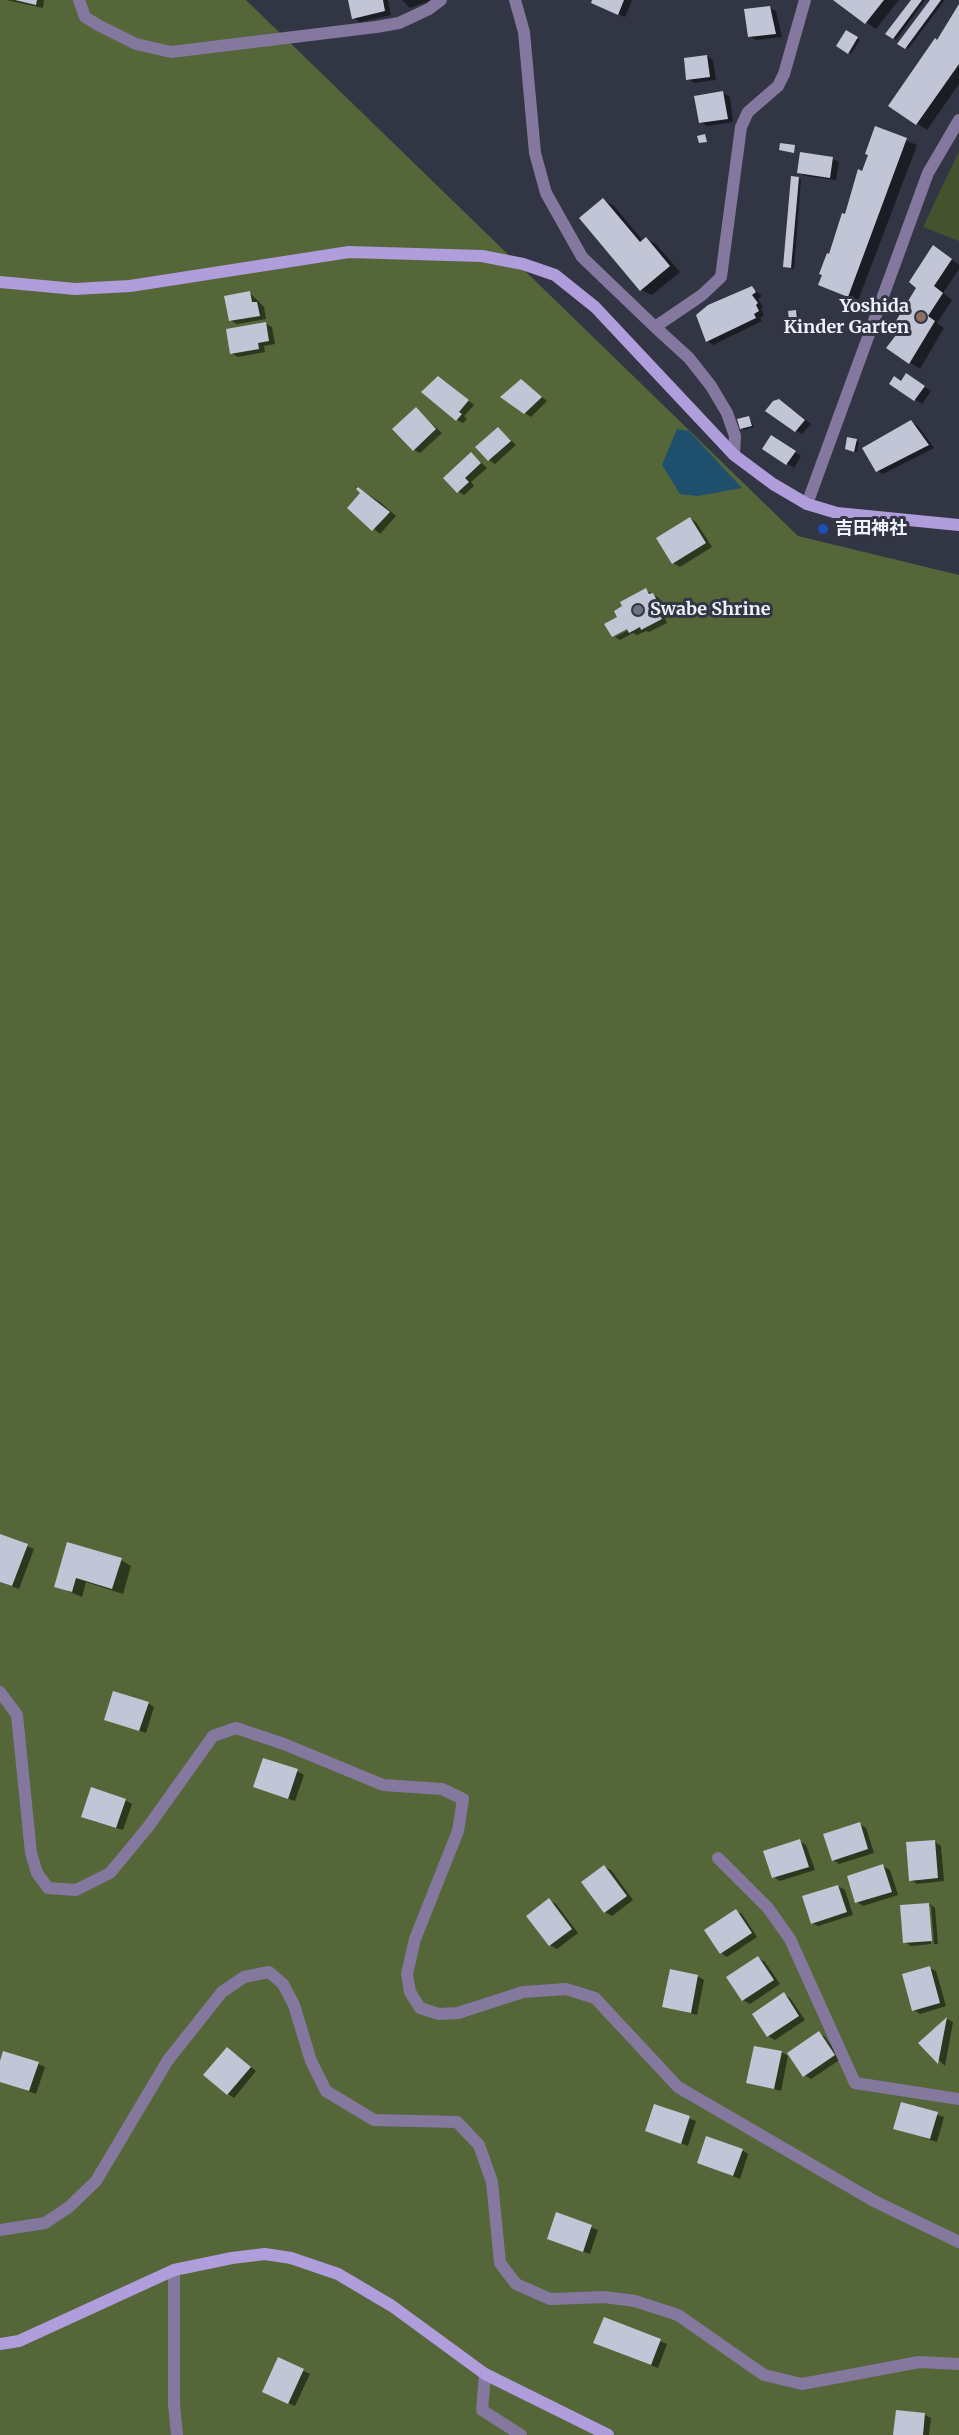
<!DOCTYPE html>
<meta charset="utf-8">
<style>
body{margin:0}
canvas{display:block;background:#323543}
</style>
<canvas width="959" height="2435"></canvas>
<script>
const ctx = document.querySelector('canvas').getContext('2d');
ctx.lineJoin = 'round';
function paint(path, color) {
  ctx.fillStyle = color;
  ctx.fill(path, 'evenodd');
}
function toPath(rows) {
  const path = new Path2D();
  for (const r of rows) {
    path.moveTo(r[0], r[1]);
    for (let i = 2; i < r.length; i += 2) path.lineTo(r[i], r[i + 1]);
  }
  return path;
}
function trace(path, color, width, dash) {
  ctx.strokeStyle = color;
  ctx.lineWidth = width;
  ctx.lineCap = dash ? 'butt' : 'round';
  ctx.setLineDash(dash || []);
  ctx.stroke(path);
}
function write(font, color, halo, rows, align = 'center') {
  ctx.font = font + ' Merriweather,"Noto Sans JP",serif';
  ctx.lineWidth = 6;
  ctx.setLineDash([]);
  ctx.textBaseline = 'middle';
  ctx.strokeStyle = halo;
  ctx.fillStyle = color;
  for (const [text, x, y, turn = 0] of rows) {
    ctx.save();
    ctx.translate(x, y);
    ctx.rotate((+turn || 0) * Math.PI / 180);
    ctx.textAlign = isNaN(turn) ? turn : align;
    if (halo) ctx.strokeText(text, 0, 0);
    ctx.fillText(text, 0, 0);
    ctx.restore();
  }
}
paint(toPath([
 [959,151,959,241,923,227]
]), '#44522e');
paint(toPath([
 [0,0,246,0,798,536,959,575,959,2435,0,2435]
]), '#556738');
paint(toPath([
 [677,429,689,431,742,488,698,496,680,494,662,465]
]), '#1e4f6d');
paint(toPath([
 [6,0,44,0,43,8],
 [350,0,388,0,391,15,360,22,354,18],
 [402,0,432,0,410,8],
 [593,0,632,0,625,17,599,6],
 [899,0,876,29,837,1,838,0],
 [912,0,925,0,896,40,887,34],
 [932,0,945,0,908,49,899,44],
 [959,7,959,84,927,130,890,105,938,42],
 [770,8,776,11,782,37,756,40,749,36],
 [847,32,860,40,851,54,838,46],
 [707,56,713,60,716,80,694,83,688,79],
 [723,93,730,97,733,122,707,126,700,122],
 [876,128,917,145,858,301,820,285,863,173],
 [833,159,839,162,836,180,805,176,799,172],
 [799,178,801,180,794,269,785,267],
 [604,200,614,206,643,241,646,239,656,244,680,272,652,295,641,290],
 [943,253,959,265,959,269,943,293,952,300,937,323,944,328,920,369,888,348,902,330],
 [752,288,762,296,758,299,763,307,761,309,764,315,760,318,762,321,713,345,707,341],
 [250,293,264,307,266,319,237,324,230,320],
 [795,311,798,313,800,328,794,329,791,328],
 [266,324,272,327,275,344,264,346,265,352,238,357,231,353],
 [913,379,931,391,922,404,891,383],
 [445,381,474,405,464,416,467,419,463,423,457,420],
 [521,381,547,401,531,417,525,413],
 [786,405,811,424,802,434,796,431],
 [416,409,442,433,420,453,414,450],
 [749,417,754,427,744,430,742,428],
 [911,422,918,426,934,448,883,474,877,470],
 [498,429,516,445,495,464,489,460],
 [778,441,801,456,794,468,764,448],
 [856,441,859,442,857,452,849,450],
 [471,453,487,468,471,482,474,486,464,495,458,491],
 [355,486,380,502,396,516,380,534,349,508,362,493],
 [690,518,696,522,712,547,680,567,673,563],
 [646,590,659,598,667,612,663,614,667,623,649,632,646,631,637,635,633,633,620,640,615,637,634,627,633,624,613,636,619,618],
 [0,1535,34,1549,19,1589,0,1582],
 [121,1560,131,1566,123,1594,86,1582,82,1597,56,1586],
 [148,1703,154,1707,146,1733,106,1719],
 [297,1771,304,1775,295,1801,255,1787],
 [125,1800,132,1804,123,1830,90,1820],
 [860,1824,866,1828,874,1853,839,1864,833,1860],
 [800,1841,806,1845,815,1870,780,1881,774,1877],
 [935,1842,941,1846,944,1881,917,1884,911,1880],
 [883,1866,890,1870,898,1895,863,1906,857,1902],
 [604,1867,611,1870,633,1900,612,1916,605,1912],
 [838,1886,845,1890,853,1915,818,1926,812,1923],
 [549,1900,556,1904,578,1933,557,1949,550,1945,528,1916],
 [929,1904,935,1908,938,1944,934,1944,931,1906,928,1906,931,1944,911,1946,905,1942],
 [736,1911,742,1914,757,1937,727,1957,721,1953],
 [758,1958,765,1962,780,1984,750,2004,743,2000],
 [929,1968,936,1971,946,2006,920,2014,914,2010],
 [697,1976,704,1980,697,2015,664,2006],
 [784,1994,790,1998,805,2020,775,2040,768,2036,754,2014],
 [947,2019,953,2022,945,2066,921,2043],
 [819,2033,825,2037,841,2059,811,2079,804,2075],
 [781,2052,788,2056,781,2091,748,2082],
 [234,2053,256,2071,234,2098,228,2094],
 [38,2064,45,2067,36,2094,0,2081,0,2066],
 [902,2104,944,2117,937,2142,895,2129],
 [655,2106,696,2121,688,2146,646,2130],
 [742,2150,748,2154,740,2179,699,2163],
 [557,2214,598,2230,590,2254,549,2238],
 [604,2319,667,2344,658,2368,601,2346],
 [279,2359,310,2374,295,2406,270,2395],
 [925,2415,931,2418,929,2435,895,2435]
]), '#0007');
paint(toPath([
 [15,0,37,0,36,5],
 [348,0,383,0,385,11,352,19],
 [592,0,624,0,618,15,591,3],
 [833,0,884,0,865,24],
 [911,0,922,0,893,39,885,34],
 [930,0,941,0,905,49,897,44],
 [959,4,959,64,916,125,888,106,935,38,937,40],
 [770,6,776,34,748,37,744,9],
 [846,30,858,37,848,54,836,46],
 [707,55,710,77,686,80,684,58],
 [723,91,728,119,699,123,694,96],
 [875,126,907,138,848,297,818,285,822,275,819,274,827,253,829,254,842,213,845,214,858,169,862,171,868,155,865,154],
 [705,134,707,142,699,143,697,136],
 [780,143,795,145,794,153,779,150],
 [800,152,833,157,830,178,797,173],
 [791,176,799,177,791,268,783,267],
 [603,198,640,242,646,237,670,266,640,291,579,218],
 [933,245,952,259,934,286,943,293,928,316,935,321,909,364,886,348,900,330,894,324,916,288,909,282],
 [752,286,756,292,752,295,758,303,756,305,759,311,754,314,756,318,706,342,696,315,708,305],
 [250,291,252,302,257,302,260,316,229,321,224,296],
 [796,310,798,327,790,329,788,311],
 [266,322,269,341,258,343,259,349,230,354,226,329],
 [906,373,925,386,914,401,889,384,894,376,901,381],
 [438,376,469,400,459,412,462,414,456,421,421,392],
 [521,379,542,397,524,414,500,397],
 [779,399,805,420,795,432,765,411,773,401],
 [416,407,436,429,413,451,392,429],
 [749,416,752,426,740,429,737,419],
 [911,420,929,445,876,472,862,448],
 [498,427,511,441,488,461,475,447],
 [771,435,796,451,786,465,762,449],
 [847,437,857,439,854,452,845,449],
 [471,452,481,463,465,478,469,482,457,493,443,478],
 [358,487,390,512,372,531,347,508,360,493,356,489],
 [690,517,706,543,672,564,656,538],
 [646,588,649,594,653,593,661,608,657,611,662,619,641,630,640,627,629,633,627,629,612,637,604,624,617,617,614,611,622,606,620,602],
 [0,1534,28,1544,12,1586,0,1582],
 [67,1542,122,1558,112,1589,76,1578,72,1592,54,1587],
 [113,1691,149,1702,139,1731,104,1720],
 [263,1758,298,1769,288,1799,253,1787],
 [91,1787,126,1799,116,1828,81,1817],
 [860,1822,868,1849,832,1861,823,1834],
 [800,1839,809,1867,772,1878,763,1851],
 [935,1840,938,1878,909,1881,906,1842],
 [883,1864,892,1892,855,1903,847,1876],
 [604,1865,627,1896,604,1913,581,1882],
 [838,1885,847,1912,811,1924,802,1896],
 [549,1898,572,1929,549,1946,526,1916],
 [929,1903,932,1941,903,1943,900,1905],
 [736,1909,752,1933,720,1954,704,1930],
 [758,1956,774,1980,742,2001,726,1977],
 [930,1966,940,2003,912,2011,902,1974],
 [670,1969,698,1975,691,2013,662,2007],
 [784,1992,799,2016,767,2037,752,2014],
 [947,2017,938,2064,918,2043],
 [819,2031,835,2055,803,2077,787,2053],
 [754,2046,782,2051,774,2089,746,2083],
 [227,2047,251,2067,227,2095,203,2075],
 [3,2051,39,2062,29,2091,0,2082,0,2061],
 [901,2102,938,2112,930,2139,893,2129],
 [654,2104,690,2116,681,2144,645,2131],
 [706,2136,743,2149,733,2176,697,2163],
 [556,2212,592,2225,583,2252,547,2239],
 [604,2317,661,2339,651,2365,593,2343],
 [278,2357,304,2369,288,2404,262,2392],
 [896,2410,925,2413,923,2435,893,2435]
]), '#c1c5d6');
trace(toPath([
 [79,0,85,17,98,25,136,44,171,52,376,27,399,23,429,9,441,0],
 [515,0,524,32,535,153,546,193,582,257,655,327],
 [734,455,735,436,727,413,711,386,689,358,655,327,702,295,721,277,741,127,748,112,778,86,784,74,805,0],
 [807,504,928,173,959,120],
 [0,1692,17,1715,31,1853,37,1873,48,1888,76,1890,110,1873,148,1827,213,1736,236,1728,284,1744,383,1785,442,1789,463,1799,458,1831,415,1939,407,1974,410,1992,420,2008,439,2014,458,2013,523,1992,566,1989,595,1998,678,2087,874,2201,959,2242],
 [718,1858,768,1908,790,1939,855,2083,959,2099],
 [0,2230,45,2223,69,2207,96,2181,168,2060,222,1992,244,1977,269,1972,283,1984,294,2005,311,2061,326,2091,374,2120,457,2122,479,2145,492,2182,500,2263,516,2284,550,2299,604,2297,635,2301,678,2315,764,2375,802,2384,919,2362,959,2364],
 [174,2270,174,2404,177,2435],
 [485,2374,482,2410,521,2435]
]), '#84789f', 12);
trace(toPath([
 [0,282,75,289,130,286,349,252,482,256,523,264,555,275,595,307,734,455,773,484,807,504,837,513,959,525],
 [0,2344,19,2341,174,2270,232,2258,265,2254,291,2258,338,2274,392,2306,485,2374,608,2435]
]), '#b09ddb', 12);
for (const [x, y, r, color] of [
 [921,317,6,"#8d6e63"],
 [823,529,6,"#1a4fb4"],
 [638,610,6,"#6b7280"]
]) {
  const dot = new Path2D();
  dot.arc(x, y, r, 0, 2 * Math.PI);
  ctx.fillStyle = color;
  ctx.fill(dot);
  trace(dot, '#323543', 2);
}
write('bold 18px', '#eff1fa', '#323543', [
 ["Yoshida",909,307,"right"],
 ["Kinder Garten",909,328,"right"],
 ["吉田神社",835,529],
 ["Swabe Shrine",650,610]
], 'left');
</script>
